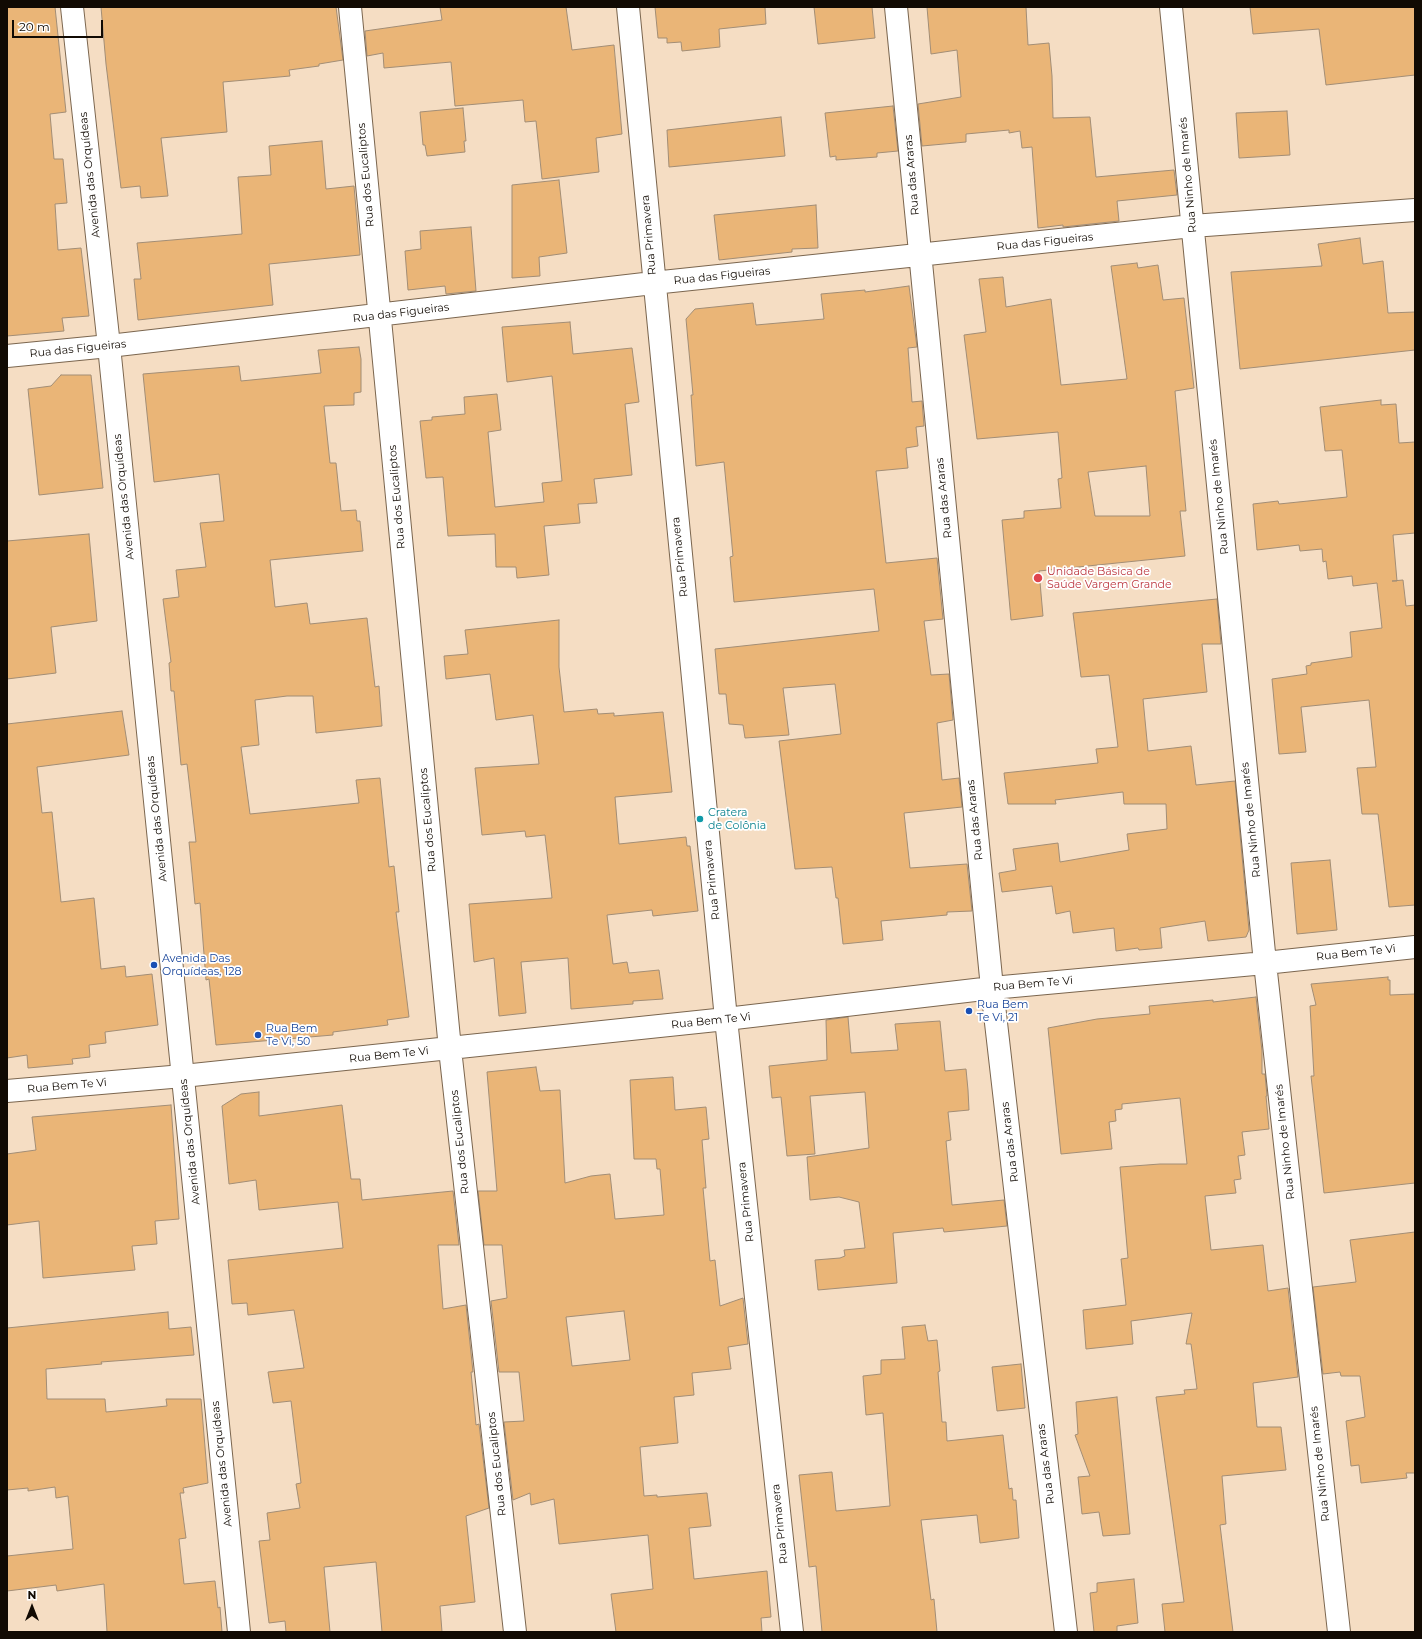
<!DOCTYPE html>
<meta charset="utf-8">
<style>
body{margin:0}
#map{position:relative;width:1422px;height:1639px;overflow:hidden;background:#f5ddc3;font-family:Montserrat,sans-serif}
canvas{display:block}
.frame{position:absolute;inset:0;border:8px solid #110a03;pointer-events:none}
.north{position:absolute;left:12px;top:1587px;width:40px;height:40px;-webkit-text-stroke:3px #fff;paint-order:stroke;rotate:0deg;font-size:11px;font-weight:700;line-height:16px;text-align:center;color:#110a03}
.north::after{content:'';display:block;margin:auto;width:14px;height:18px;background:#110a03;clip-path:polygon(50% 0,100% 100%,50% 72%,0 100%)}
.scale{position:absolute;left:12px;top:20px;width:91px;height:18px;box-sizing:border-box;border:2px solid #110a03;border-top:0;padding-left:5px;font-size:12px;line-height:14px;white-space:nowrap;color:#110a03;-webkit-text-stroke:3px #fff;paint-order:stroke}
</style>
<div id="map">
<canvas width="1422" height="1639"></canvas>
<div class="frame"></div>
<div class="north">N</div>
<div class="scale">20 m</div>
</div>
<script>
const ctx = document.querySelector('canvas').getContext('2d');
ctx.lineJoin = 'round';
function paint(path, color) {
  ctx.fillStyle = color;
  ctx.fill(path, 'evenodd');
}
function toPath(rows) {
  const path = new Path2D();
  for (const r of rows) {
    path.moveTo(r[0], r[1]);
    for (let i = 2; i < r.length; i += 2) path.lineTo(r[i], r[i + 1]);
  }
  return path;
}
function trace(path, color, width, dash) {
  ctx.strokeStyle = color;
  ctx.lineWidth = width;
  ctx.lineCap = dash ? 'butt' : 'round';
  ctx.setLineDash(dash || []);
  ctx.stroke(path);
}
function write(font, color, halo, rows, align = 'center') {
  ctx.font = font + ' Montserrat,sans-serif';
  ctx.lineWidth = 3.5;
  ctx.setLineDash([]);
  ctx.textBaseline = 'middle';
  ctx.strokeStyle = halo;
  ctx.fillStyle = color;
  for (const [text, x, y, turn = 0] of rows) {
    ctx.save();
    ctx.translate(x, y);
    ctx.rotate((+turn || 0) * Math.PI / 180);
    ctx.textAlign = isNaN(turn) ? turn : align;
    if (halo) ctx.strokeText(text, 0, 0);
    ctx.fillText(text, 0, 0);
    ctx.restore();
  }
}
const building = toPath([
 [7,7,55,7,66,112,50,114,54,159,63,159,67,203,55,204,58,250,81,248,89,316,62,318,64,331,7,336,7,7],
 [101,7,336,7,343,60,319,64,319,66,289,70,290,76,223,82,227,132,161,138,168,196,141,198,140,186,121,188,106,64,101,7],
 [440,7,566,7,572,50,614,45,622,134,596,138,599,172,542,179,536,121,525,122,523,100,455,106,451,62,384,68,383,53,367,56,365,31,442,20,440,7],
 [655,7,765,7,766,24,719,29,720,47,682,51,681,42,667,43,667,38,658,38,655,7],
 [814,7,872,7,875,38,818,44,814,7],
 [927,7,1026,7,1028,45,1049,43,1052,76,1053,118,1090,117,1096,177,1174,170,1177,195,1117,201,1119,221,1063,227,1063,225,1038,228,1032,147,1022,148,1020,131,1009,133,1009,130,966,134,966,142,922,146,918,104,961,97,957,50,931,54,927,7],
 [1250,7,1415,7,1415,75,1326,85,1319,29,1253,34,1250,7],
 [893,106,898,151,877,153,877,157,836,160,836,156,830,157,825,113,893,106],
 [463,108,466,141,464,141,465,152,427,156,425,145,423,145,420,112,463,108],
 [1287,111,1290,155,1239,158,1236,113,1287,111],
 [781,117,785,156,669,167,667,130,781,117],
 [322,141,326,189,354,186,360,255,269,264,273,305,138,320,134,279,141,279,137,243,242,234,238,177,271,175,269,146,322,141],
 [559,180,567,253,539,257,540,276,512,278,512,185,559,180],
 [816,205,818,248,792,249,792,252,719,260,714,215,816,205],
 [471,227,476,291,446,294,445,286,408,290,405,251,421,249,420,231,471,227],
 [1360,238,1363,264,1383,261,1388,313,1415,312,1415,350,1240,369,1231,272,1322,266,1318,244,1360,238],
 [1137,263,1138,268,1158,265,1163,300,1184,298,1194,388,1175,391,1186,511,1180,511,1185,556,1039,571,1043,616,1011,620,1002,520,1024,518,1024,511,1061,508,1058,479,1062,478,1058,432,977,439,964,335,986,332,979,279,1003,277,1006,307,1051,299,1061,385,1127,379,1111,266,1137,263],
 [1146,466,1150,516,1095,516,1088,472,1146,466],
 [909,286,917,347,908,348,912,402,922,401,924,426,916,427,918,446,906,448,908,468,876,471,886,563,937,558,943,619,924,621,931,675,949,674,953,720,937,723,942,780,959,778,962,807,904,813,910,868,967,864,972,911,947,912,947,915,881,921,883,940,843,944,838,898,836,898,832,867,795,869,779,741,841,734,835,684,783,688,789,735,745,738,743,725,729,724,726,694,719,694,715,649,879,631,874,589,734,602,730,557,733,556,724,462,696,466,691,395,693,395,686,319,695,309,753,303,756,325,824,319,821,294,865,290,865,292,909,286],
 [570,322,573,354,632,348,639,402,625,404,632,475,594,479,597,503,578,504,580,523,544,526,549,575,517,578,516,567,496,567,495,534,448,536,443,477,426,478,420,421,432,420,432,417,465,414,464,397,497,394,501,430,488,432,495,507,544,502,542,483,562,481,552,376,507,382,502,327,570,322],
 [359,347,361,359,361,392,354,393,354,405,324,406,330,463,336,463,341,511,356,510,357,521,360,521,363,551,270,560,275,607,307,603,310,624,367,618,375,687,379,686,382,726,316,733,313,696,287,696,255,700,259,745,241,747,250,814,359,803,356,780,380,778,389,867,394,866,399,912,396,912,409,1017,387,1020,388,1025,333,1032,333,1035,216,1045,209,979,206,980,200,903,195,904,189,842,196,842,187,764,181,765,174,691,171,691,169,663,171,662,163,599,179,597,176,570,206,567,200,523,224,521,219,474,154,482,143,374,239,366,241,381,321,373,318,350,359,347],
 [61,375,91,375,103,488,39,495,28,389,51,386,61,375],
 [1381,400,1381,405,1396,404,1399,443,1415,442,1415,533,1393,535,1397,581,1392,581,1403,580,1406,606,1415,605,1415,905,1389,907,1378,814,1362,814,1357,768,1376,767,1369,700,1301,707,1306,752,1279,754,1272,679,1307,674,1306,666,1311,665,1311,663,1352,657,1350,632,1382,628,1377,583,1353,586,1352,576,1328,579,1326,561,1323,562,1322,549,1300,551,1299,545,1257,550,1253,504,1278,501,1279,504,1347,497,1342,450,1325,451,1320,407,1381,400],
 [89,534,97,621,51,627,56,673,7,679,7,541,89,534],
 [1217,599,1221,644,1202,644,1207,692,1143,699,1148,751,1191,746,1196,785,1235,781,1249,930,1246,937,1208,941,1205,921,1160,928,1162,948,1139,950,1138,948,1116,951,1114,928,1073,933,1070,911,1056,914,1052,886,1002,892,999,873,1016,870,1013,849,1058,843,1060,862,1129,850,1127,834,1167,829,1166,804,1124,804,1123,792,1055,800,1056,804,1008,804,1004,773,1098,763,1096,749,1118,747,1109,675,1081,677,1073,613,1217,599],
 [559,620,559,667,564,712,597,709,598,714,614,713,614,716,663,712,672,792,615,797,619,844,686,837,687,846,690,846,698,911,653,916,652,910,607,915,613,964,627,962,629,973,659,970,663,999,633,1001,633,1004,571,1009,568,958,521,962,526,1013,499,1016,494,958,474,962,469,904,552,898,545,835,526,837,525,831,482,835,475,768,539,764,533,715,496,720,490,674,446,679,444,656,468,654,465,630,559,620],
 [122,711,129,755,37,767,42,813,52,812,61,902,94,898,101,969,125,966,126,977,152,974,158,1025,105,1032,106,1043,89,1045,90,1057,72,1059,73,1064,28,1068,27,1055,7,1058,7,724,122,711],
 [1330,860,1337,930,1297,934,1291,863,1330,860],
 [1388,977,1388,980,1390,980,1390,995,1415,994,1415,1183,1324,1193,1311,1076,1314,1076,1310,1006,1316,1005,1311,984,1388,977],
 [1256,997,1262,1051,1262,1074,1265,1074,1267,1096,1266,1096,1269,1129,1242,1132,1245,1155,1238,1156,1241,1179,1234,1180,1236,1193,1205,1196,1211,1250,1263,1245,1268,1291,1288,1288,1298,1377,1253,1383,1257,1427,1281,1427,1286,1470,1222,1476,1226,1524,1220,1525,1233,1632,1165,1632,1162,1604,1184,1602,1156,1397,1185,1394,1184,1390,1197,1389,1191,1344,1186,1344,1192,1313,1131,1321,1133,1344,1086,1349,1083,1310,1126,1305,1121,1259,1128,1258,1120,1167,1160,1164,1187,1164,1180,1098,1122,1104,1122,1109,1115,1110,1116,1121,1109,1122,1112,1149,1061,1154,1048,1028,1097,1019,1150,1014,1149,1006,1213,1000,1213,1002,1256,997],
 [848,1017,851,1053,898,1050,895,1024,940,1021,945,1071,966,1069,968,1090,969,1110,948,1112,951,1140,946,1141,952,1205,1004,1200,1007,1226,944,1232,943,1228,893,1233,897,1283,818,1290,815,1260,840,1258,845,1256,844,1250,865,1248,859,1202,839,1197,810,1200,807,1157,869,1148,865,1092,810,1096,815,1154,787,1156,781,1097,772,1098,769,1066,827,1060,826,1020,848,1017],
 [536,1067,540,1091,560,1090,565,1183,591,1176,610,1174,615,1219,664,1215,660,1169,657,1169,656,1159,634,1159,630,1080,673,1077,675,1110,706,1107,709,1139,702,1140,706,1188,703,1188,710,1261,715,1260,720,1306,743,1298,748,1344,728,1347,731,1369,692,1373,694,1395,674,1397,678,1443,640,1447,644,1496,657,1495,657,1497,707,1493,711,1526,689,1528,694,1579,767,1571,771,1617,761,1618,762,1632,616,1632,611,1594,653,1589,648,1535,559,1544,554,1499,531,1505,530,1493,513,1500,504,1422,524,1421,519,1372,499,1372,491,1301,507,1298,502,1245,484,1245,478,1191,497,1191,487,1072,536,1067],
 [624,1311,630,1360,572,1366,566,1317,624,1311],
 [259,1092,259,1116,342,1105,351,1179,360,1179,362,1200,453,1191,459,1245,438,1245,443,1309,466,1305,473,1372,471,1372,476,1425,479,1424,489,1508,466,1516,475,1602,440,1606,442,1632,382,1632,376,1562,324,1567,330,1632,286,1632,285,1621,269,1623,259,1541,270,1540,267,1513,300,1508,296,1484,301,1483,291,1401,273,1403,268,1372,304,1368,294,1310,248,1315,247,1303,232,1304,228,1260,343,1248,338,1202,259,1210,256,1180,229,1184,222,1106,241,1094,259,1092],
 [171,1105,179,1219,155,1221,157,1244,132,1246,135,1270,43,1278,39,1221,7,1225,7,1154,36,1150,32,1117,171,1105],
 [1415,1232,1415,1473,1406,1473,1407,1478,1361,1483,1359,1465,1351,1466,1346,1421,1365,1417,1360,1376,1341,1376,1340,1372,1323,1374,1313,1287,1356,1282,1350,1240,1415,1232],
 [168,1312,169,1329,191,1327,194,1355,101,1362,102,1364,46,1369,47,1399,105,1399,106,1412,167,1406,166,1399,201,1399,208,1483,183,1488,184,1493,180,1493,186,1538,179,1539,184,1584,215,1581,218,1608,220,1607,222,1632,107,1632,104,1584,57,1591,56,1585,7,1591,7,1556,73,1549,68,1496,56,1498,55,1487,28,1491,28,1488,7,1490,7,1328,168,1312],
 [925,1325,928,1341,937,1340,940,1371,938,1372,942,1422,946,1422,947,1441,1003,1435,1009,1489,1012,1488,1013,1500,1016,1500,1019,1538,980,1543,977,1515,921,1520,931,1600,934,1599,937,1632,822,1632,816,1566,809,1567,799,1475,832,1472,836,1511,890,1506,883,1413,866,1415,863,1376,881,1374,881,1360,905,1359,902,1327,925,1325],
 [1021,1364,1025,1408,997,1411,992,1367,1021,1364],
 [1117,1397,1130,1534,1103,1536,1099,1512,1082,1514,1078,1477,1090,1476,1075,1435,1078,1434,1076,1402,1117,1397],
 [1134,1579,1138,1623,1117,1626,1117,1632,1094,1632,1090,1593,1097,1592,1097,1583,1134,1579]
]);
paint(building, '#eab577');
trace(building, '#a28d75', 1);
const street = toPath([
 [350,7,450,1049,515,1632],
 [628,7,726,1019,792,1632],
 [896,7,992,988,1066,1632],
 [1171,7,1265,963,1339,1632],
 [7,356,109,346,653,283,1192,226,1415,210],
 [7,1091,183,1076,726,1019,992,988,1265,963,1415,947]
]);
const secondary = toPath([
 [72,7,109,346,239,1632]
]);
trace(street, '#7b664f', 24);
trace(secondary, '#7b664f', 24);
trace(street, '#fff', 22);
trace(secondary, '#fff', 22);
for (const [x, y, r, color] of [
 [1038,578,5,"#e0444e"],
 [700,819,4,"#0f9aa8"],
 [154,965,4,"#1a4fb4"],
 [969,1011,4,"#1a4fb4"],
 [258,1035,4,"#1a4fb4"]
]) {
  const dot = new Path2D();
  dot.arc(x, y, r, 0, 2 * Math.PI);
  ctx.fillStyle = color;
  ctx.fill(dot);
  trace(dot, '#fff', 1.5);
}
write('11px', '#110a03', '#fff', [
 ["Avenida das Orquídeas",90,175,-96],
 ["Rua dos Eucaliptos",366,175,-95],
 ["Rua das Araras",912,175,-95],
 ["Rua Ninho de Imarés",1188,175,-95],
 ["Rua Primavera",649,235,-95],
 ["Rua das Figueiras",1045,242,-6],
 ["Rua das Figueiras",722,276,-6],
 ["Rua das Figueiras",401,313,-7],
 ["Rua das Figueiras",78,349,-6],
 ["Avenida das Orquídeas",124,497,-96],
 ["Rua dos Eucaliptos",397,497,-95],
 ["Rua Ninho de Imarés",1219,497,-96],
 ["Rua das Araras",944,498,-96],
 ["Rua Primavera",680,557,-96],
 ["Avenida das Orquídeas",157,819,-96],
 ["Rua dos Eucaliptos",428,820,-95],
 ["Rua das Araras",975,820,-96],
 ["Rua Ninho de Imarés",1251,820,-96],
 ["Rua Primavera",712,880,-96],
 ["Rua Bem Te Vi",1356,953,-6],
 ["Rua Bem Te Vi",1033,984,-5],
 ["Rua Bem Te Vi",711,1021,-6],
 ["Rua Bem Te Vi",389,1055,-6],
 ["Rua Bem Te Vi",67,1086,-5],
 ["Avenida das Orquídeas",190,1142,-96],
 ["Rua dos Eucaliptos",460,1142,-96],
 ["Rua das Araras",1010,1142,-97],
 ["Rua Ninho de Imarés",1285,1142,-96],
 ["Rua Primavera",746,1202,-96],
 ["Avenida das Orquídeas",222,1464,-96],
 ["Rua dos Eucaliptos",497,1464,-96],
 ["Rua das Araras",1046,1464,-97],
 ["Rua Ninho de Imarés",1320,1464,-96],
 ["Rua Primavera",780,1524,-96]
]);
write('11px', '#be3a42', '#fff', [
 ["Unidade Básica de",1047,572],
 ["Saúde Vargem Grande",1047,585]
], 'left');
write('11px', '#0d838f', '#fff', [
 ["Cratera",708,813],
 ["de Colônia",708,826]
], 'left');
write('11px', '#164399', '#fff', [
 ["Avenida Das",162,959],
 ["Orquídeas, 128",162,972],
 ["Rua Bem",977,1005],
 ["Te Vi, 21",977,1018],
 ["Rua Bem",266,1029],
 ["Te Vi, 50",266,1042]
], 'left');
</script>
